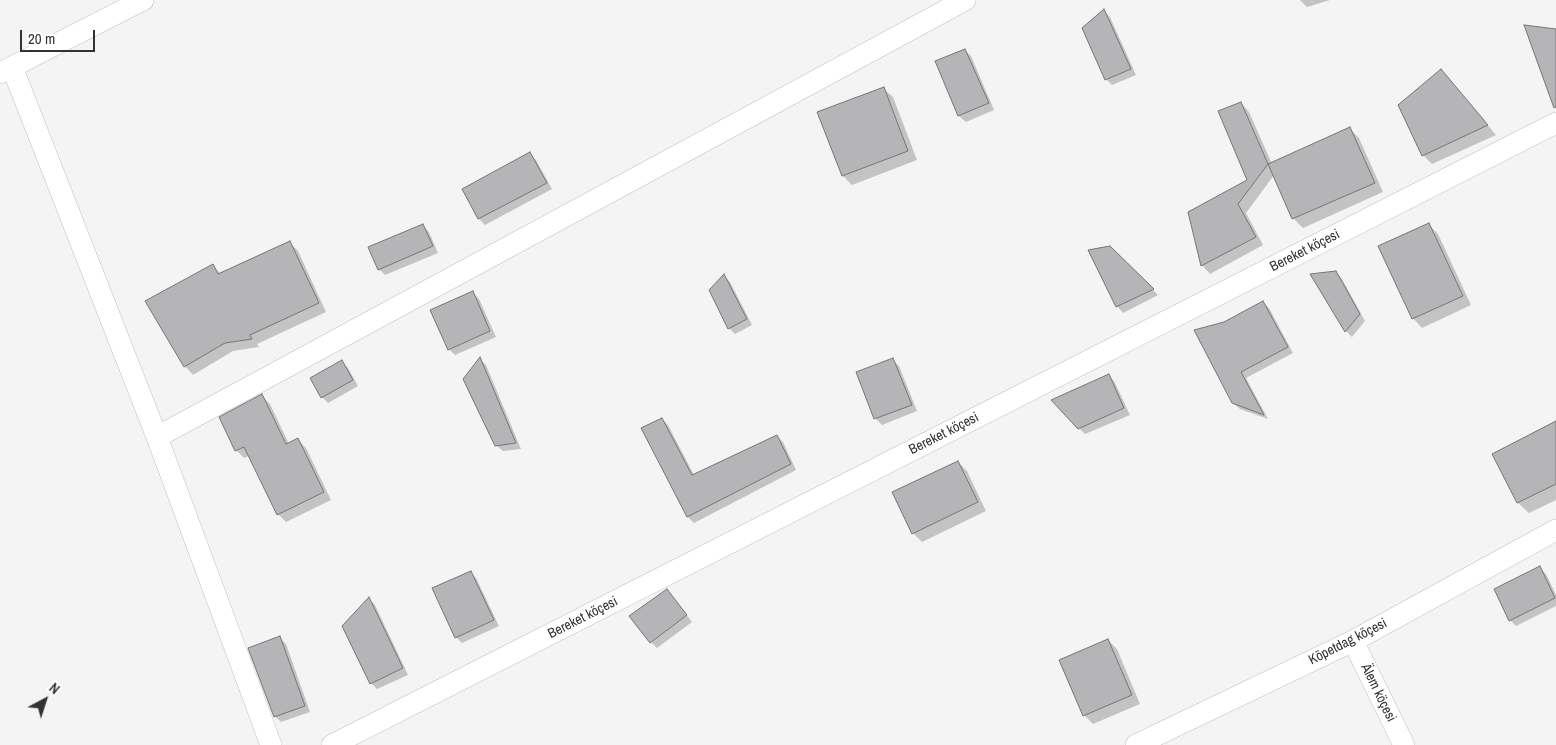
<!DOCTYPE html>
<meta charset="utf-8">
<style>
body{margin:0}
#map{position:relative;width:1556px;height:745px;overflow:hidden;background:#f4f4f5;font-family:"Archivo Narrow",sans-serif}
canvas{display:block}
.north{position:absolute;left:20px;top:675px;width:50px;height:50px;-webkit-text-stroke:4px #fff;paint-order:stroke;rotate:40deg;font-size:14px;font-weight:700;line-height:20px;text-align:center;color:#323233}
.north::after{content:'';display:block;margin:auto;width:18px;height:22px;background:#323233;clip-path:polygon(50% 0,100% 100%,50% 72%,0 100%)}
.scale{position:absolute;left:20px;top:30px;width:75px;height:22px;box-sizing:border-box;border:2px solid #323233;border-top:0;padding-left:6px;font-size:15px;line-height:18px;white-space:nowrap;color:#323233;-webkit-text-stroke:4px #fff;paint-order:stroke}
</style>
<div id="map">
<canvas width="1556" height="745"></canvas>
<div class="north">N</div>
<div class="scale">20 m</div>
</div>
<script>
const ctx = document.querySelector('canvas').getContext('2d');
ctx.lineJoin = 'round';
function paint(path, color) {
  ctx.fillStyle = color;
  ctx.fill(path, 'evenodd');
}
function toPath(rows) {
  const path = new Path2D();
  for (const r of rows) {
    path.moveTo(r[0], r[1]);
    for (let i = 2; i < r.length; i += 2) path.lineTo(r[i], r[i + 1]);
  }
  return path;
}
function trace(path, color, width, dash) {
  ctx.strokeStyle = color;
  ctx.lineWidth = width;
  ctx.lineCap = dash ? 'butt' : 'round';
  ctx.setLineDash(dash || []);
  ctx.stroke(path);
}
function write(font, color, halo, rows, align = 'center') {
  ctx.font = font + ' "Archivo Narrow",sans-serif';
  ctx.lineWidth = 4;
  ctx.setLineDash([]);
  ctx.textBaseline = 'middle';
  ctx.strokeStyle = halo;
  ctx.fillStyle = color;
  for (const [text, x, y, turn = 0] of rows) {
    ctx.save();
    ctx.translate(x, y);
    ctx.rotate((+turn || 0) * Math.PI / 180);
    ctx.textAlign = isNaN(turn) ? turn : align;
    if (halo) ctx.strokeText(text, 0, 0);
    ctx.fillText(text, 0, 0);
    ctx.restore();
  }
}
paint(toPath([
 [1300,0,1330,0,1307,7],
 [1104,11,1110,17,1136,75,1112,85,1106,79],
 [965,50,971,56,994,110,966,122,959,116,936,62],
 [1450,80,1496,135,1432,164,1423,155],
 [883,88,893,97,917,160,852,185,843,176,819,113],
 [1241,103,1249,112,1272,164,1350,129,1359,138,1383,192,1303,228,1294,219,1274,175,1246,213,1263,245,1210,274,1202,265,1249,180],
 [530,154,536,160,552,189,485,225,479,219,464,189],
 [1429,225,1438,234,1471,305,1422,328,1413,318,1380,247],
 [423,226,429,232,438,253,385,275,379,269],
 [290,243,298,251,326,312,257,344,259,347,233,351,193,375,185,366,212,265,221,274],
 [1110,247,1158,295,1123,313,1117,306],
 [1336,272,1342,279,1365,321,1352,337,1346,331,1312,275],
 [724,276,730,282,752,325,735,334,729,328],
 [473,293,479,299,496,337,455,355,449,349],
 [1263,302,1269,308,1293,353,1246,378,1268,419,1240,409,1233,403,1224,323],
 [480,359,486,365,521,449,503,451,496,445],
 [893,360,899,366,917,411,882,425,876,419,858,373],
 [342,362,348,368,358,386,328,403,322,397],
 [1108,375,1114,381,1130,415,1085,434,1079,428],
 [262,396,270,404,289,444,298,440,306,448,331,500,286,522,278,514,249,456,244,458,236,450],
 [662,419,668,425,694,475,777,436,783,442,796,470,694,523,688,517,643,429],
 [1556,423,1556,500,1529,513,1518,503,1494,454],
 [958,462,967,471,986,511,922,542,913,533],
 [1540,568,1546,574,1556,595,1556,606,1516,626,1510,620],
 [470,572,476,578,499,626,462,643,456,637],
 [673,597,692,622,657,648,651,642],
 [369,599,375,605,408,675,377,689,371,683],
 [280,638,286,644,310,712,281,722,275,716],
 [1108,640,1117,649,1140,704,1093,724,1084,715]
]), '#0003');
const building = toPath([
 [1104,9,1131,69,1105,80,1082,28,1104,9],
 [1524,25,1556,29,1556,107,1554,108,1524,25],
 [965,49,989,103,958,116,935,61,965,49],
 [1441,69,1488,125,1422,156,1398,105,1441,69],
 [884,87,908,151,842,176,817,112,884,87],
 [1241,102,1268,164,1238,204,1256,237,1201,266,1188,212,1247,180,1218,111,1241,102],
 [1350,127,1375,183,1292,219,1268,164,1350,127],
 [530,152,547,183,478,219,462,189,530,152],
 [1429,223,1463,296,1412,319,1378,246,1429,223],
 [423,224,433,246,378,270,368,247,423,224],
 [290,241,319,303,250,335,252,339,225,343,184,367,145,301,213,264,218,274,290,241],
 [1110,246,1154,289,1116,307,1088,250,1110,246],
 [1336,271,1360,314,1345,332,1310,274,1336,271],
 [724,274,747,319,728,329,709,290,724,274],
 [473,291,490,331,448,350,430,310,473,291],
 [1263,301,1288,347,1241,372,1264,415,1232,403,1194,330,1224,322,1263,301],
 [480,357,516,443,495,446,463,379,480,357],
 [893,358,912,405,874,419,856,372,893,358],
 [342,360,353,380,321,398,310,378,342,360],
 [1109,374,1124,408,1078,429,1051,400,1109,374],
 [262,394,286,444,298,438,324,492,277,515,244,447,235,451,219,417,262,394],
 [662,418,692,475,777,435,791,464,687,517,641,428,662,418],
 [1556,421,1556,484,1517,503,1492,454,1556,421],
 [958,461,978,502,912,534,892,492,958,461],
 [1540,566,1555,598,1509,621,1494,589,1540,566],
 [471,571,494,620,455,638,432,588,471,571],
 [667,589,687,615,650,643,629,616,667,589],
 [369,597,403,668,370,684,342,626,369,597],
 [280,636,305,706,274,717,248,648,280,636],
 [1108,639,1132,695,1083,716,1059,660,1108,639]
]);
paint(building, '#b5b5b7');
trace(building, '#757576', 1);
const minor = toPath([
 [12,67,157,437,271,745],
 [0,73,143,0],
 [157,437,965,0],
 [1353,641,1404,745],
 [332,745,1556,123],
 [1136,745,1353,641,1556,530]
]);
trace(minor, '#bfc0c1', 22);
trace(minor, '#fff', 21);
write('14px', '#323233', '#fff', [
 ["Bereket köçesi",1305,251,-27],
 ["Bereket köçesi",944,434,-27],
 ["Bereket köçesi",583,618,-27],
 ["Köpetdag köçesi",1348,642,-27],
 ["Älem köçesi",1378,693,64]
]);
</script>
